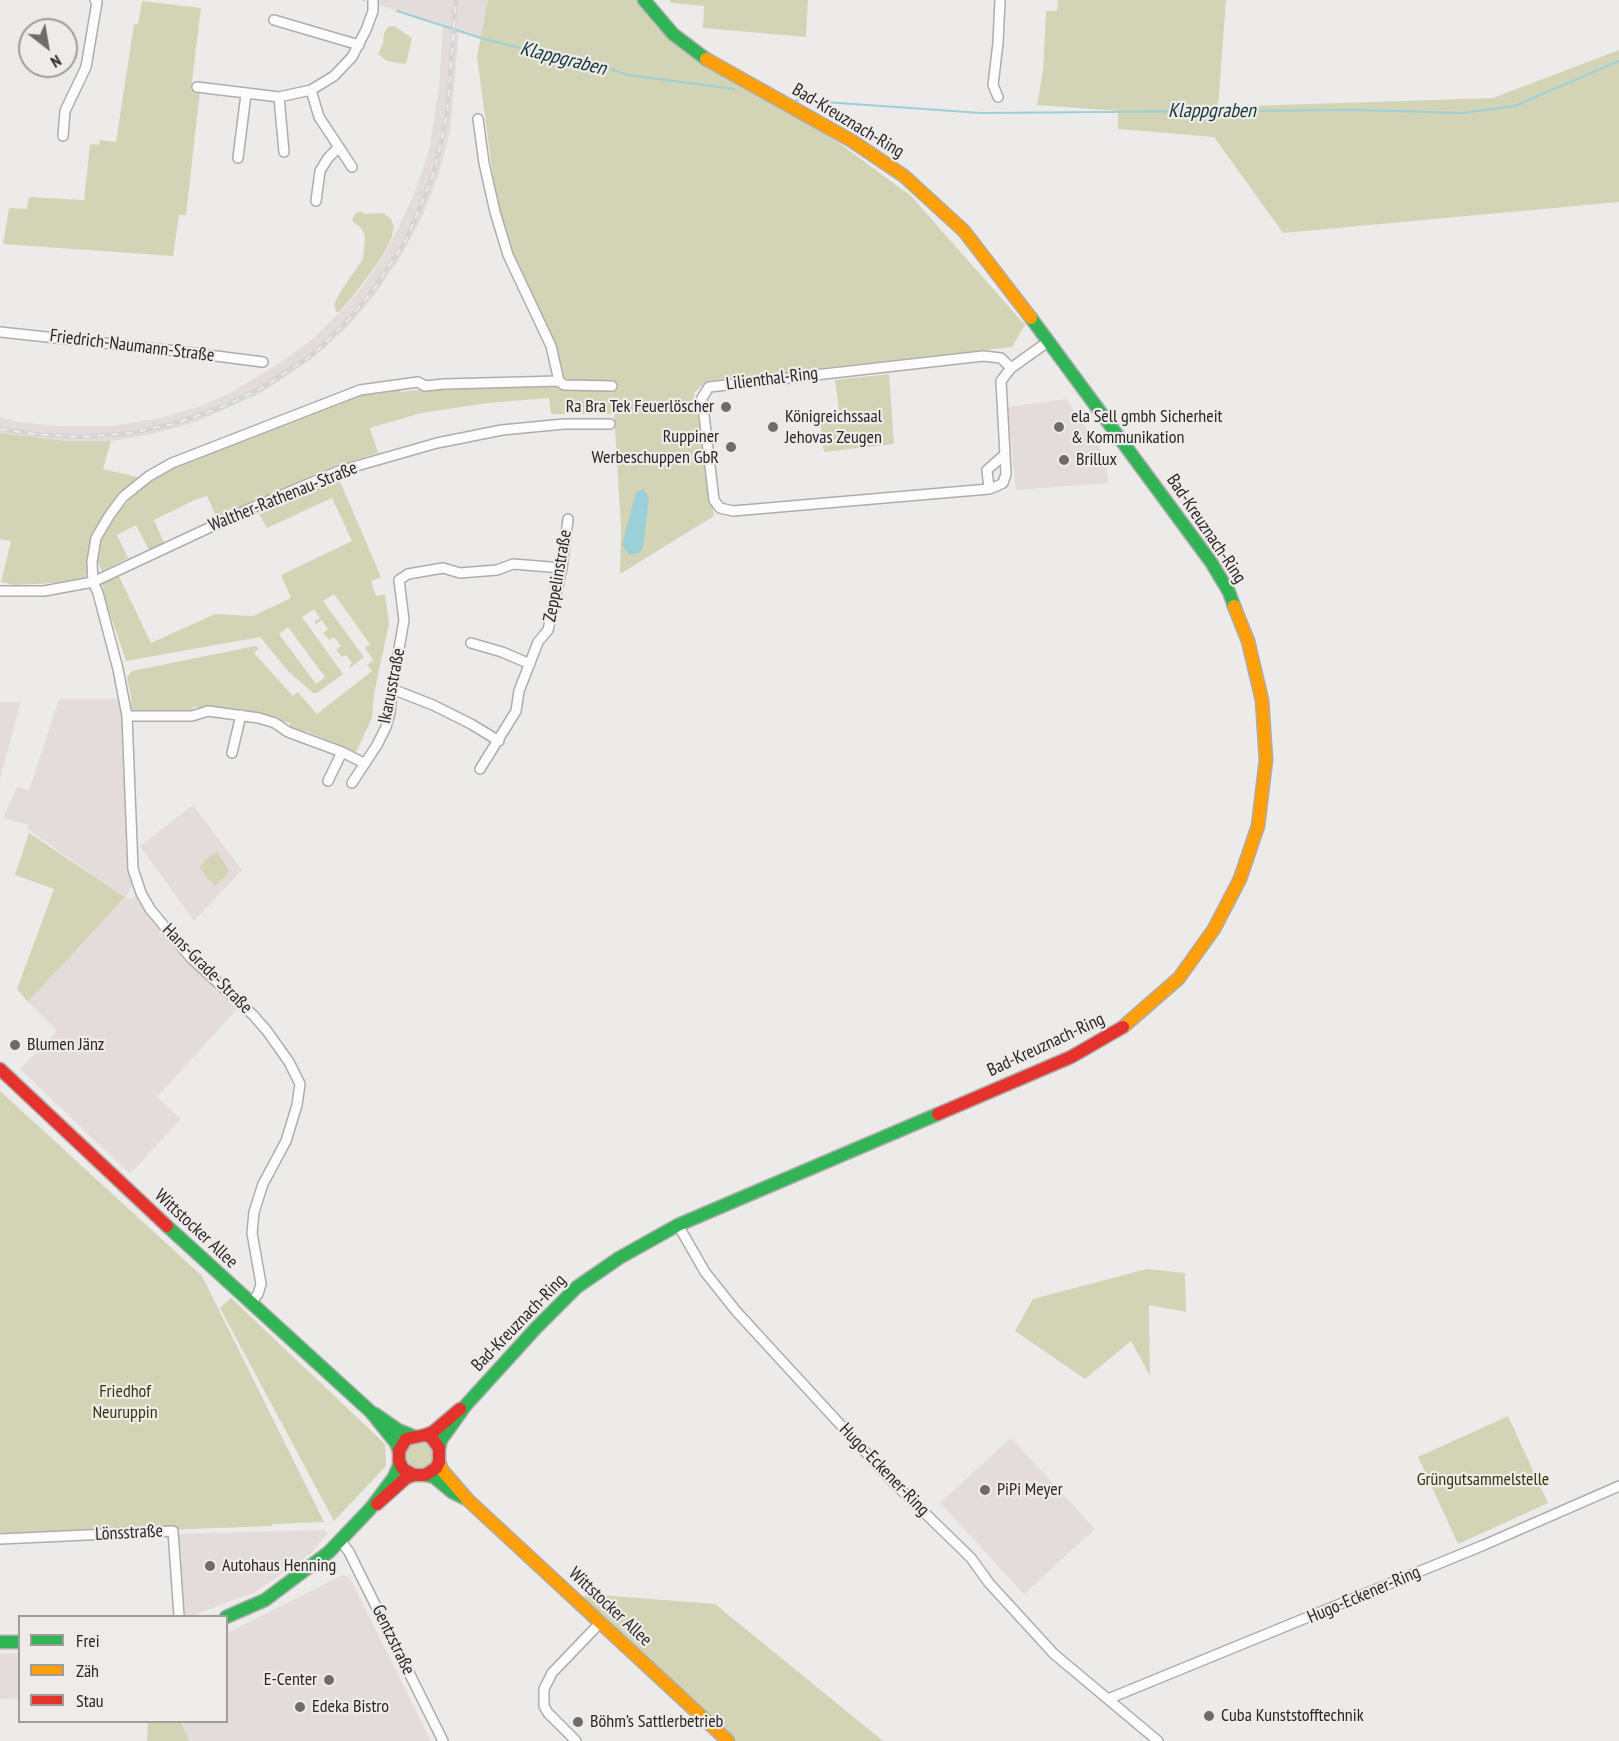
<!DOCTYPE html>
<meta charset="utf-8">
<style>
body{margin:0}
#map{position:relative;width:1619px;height:1741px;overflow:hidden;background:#edebea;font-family:"PT Sans Narrow",sans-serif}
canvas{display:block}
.legend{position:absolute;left:18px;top:1615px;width:210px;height:108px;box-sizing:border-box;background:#eeebe9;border:2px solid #9f9d9b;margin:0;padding:8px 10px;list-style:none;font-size:18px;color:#292727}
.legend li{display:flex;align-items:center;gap:12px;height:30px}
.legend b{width:30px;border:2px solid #9f9d9b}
.north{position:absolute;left:18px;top:18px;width:60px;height:60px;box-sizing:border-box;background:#eeebe9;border:2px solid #9f9d9b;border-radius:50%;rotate:149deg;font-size:16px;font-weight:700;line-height:24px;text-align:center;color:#292727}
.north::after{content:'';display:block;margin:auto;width:21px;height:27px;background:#6e6c6b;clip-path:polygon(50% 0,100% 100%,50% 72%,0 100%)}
</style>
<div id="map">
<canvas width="1619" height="1741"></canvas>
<ul class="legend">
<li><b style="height:8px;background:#30b455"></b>Frei</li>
<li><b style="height:8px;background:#ff9f0a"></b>Zäh</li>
<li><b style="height:8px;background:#e5322d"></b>Stau</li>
</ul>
<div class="north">N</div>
</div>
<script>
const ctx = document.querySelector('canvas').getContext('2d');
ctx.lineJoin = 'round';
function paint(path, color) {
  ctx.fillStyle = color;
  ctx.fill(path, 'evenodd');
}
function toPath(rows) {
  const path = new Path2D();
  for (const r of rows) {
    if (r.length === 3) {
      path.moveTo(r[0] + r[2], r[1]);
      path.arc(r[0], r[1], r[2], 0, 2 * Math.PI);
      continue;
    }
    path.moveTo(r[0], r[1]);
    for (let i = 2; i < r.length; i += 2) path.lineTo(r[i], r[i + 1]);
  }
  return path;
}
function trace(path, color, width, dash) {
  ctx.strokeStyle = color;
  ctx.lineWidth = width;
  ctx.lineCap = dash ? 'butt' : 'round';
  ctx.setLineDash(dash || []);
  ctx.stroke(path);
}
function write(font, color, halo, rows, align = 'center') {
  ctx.font = font + ' "PT Sans Narrow",sans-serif';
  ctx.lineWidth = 4.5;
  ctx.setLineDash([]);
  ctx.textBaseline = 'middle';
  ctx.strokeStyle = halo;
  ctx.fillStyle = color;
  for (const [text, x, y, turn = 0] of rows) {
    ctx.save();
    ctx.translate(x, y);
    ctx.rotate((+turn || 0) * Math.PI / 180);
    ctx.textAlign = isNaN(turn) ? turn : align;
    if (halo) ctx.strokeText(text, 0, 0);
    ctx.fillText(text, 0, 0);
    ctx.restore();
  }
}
paint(toPath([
 [375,0,488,0,481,38,459,31,450,131,439,174,421,219,401,256,371,300,348,326,321,351,292,372,261,393,196,422,153,434,111,441,65,441,0,433,0,417,18,422,59,426,113,426,160,418,201,406,234,391,281,362,314,338,344,308,363,286,388,248,412,199,429,151,439,87,443,26,374,3],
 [1066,399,1104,454,1109,483,1016,490,1007,407],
 [59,699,118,699,121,705,133,884,126,897,130,899,141,893,148,911,238,1008,157,1097,181,1119,130,1174,20,1069,57,1031,28,1002,125,897,27,829,29,825,3,818,17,787,29,790],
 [0,702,21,702,0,779],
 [193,805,242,870,194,921,140,846],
 [1011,1438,1095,1529,1024,1594,940,1503],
 [325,1530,327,1534,310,1554,255,1592,194,1615,184,1616,176,1534],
 [343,1575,350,1578,431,1741,189,1741,181,1722,226,1722,227,1633],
 [19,1653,19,1698,0,1699,0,1654]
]), '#e3dcda');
paint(toPath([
 [488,0,641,0,656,19,839,143,911,196,1025,325,1012,347,707,381,694,393,714,516,620,574,621,527,614,414,551,414,549,398,488,403,421,413,370,428,378,453,335,466,217,519,207,496,197,499,154,520,165,545,150,552,136,525,117,535,128,558,102,571,96,560,101,537,111,519,141,488,155,478,190,460,307,414,363,395,399,389,401,392,444,386,566,381,561,377,508,246,494,184,477,57],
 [669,0,808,0,806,37,703,28,704,6,671,3],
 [1058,0,1226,0,1218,107,1493,98,1619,50,1619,202,1283,233,1214,137,1118,129,1118,111,1037,105,1043,71,1046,11,1057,11],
 [142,1,201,8,191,90,200,91,186,215,179,215,173,256,3,244,9,208,27,209,29,197,84,200,90,144,99,145,100,140,116,142,134,24,138,24],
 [394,26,412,38,406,64,387,61,378,54,383,44,384,33,388,27],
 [360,211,365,214,383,213,391,219,394,227,391,240,381,258,357,291,339,312,336,312,334,304,342,289,363,259,365,236,361,228,352,221,355,214],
 [889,374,894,444,824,452,820,421,840,419,835,380],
 [0,433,65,441,111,441,103,469,141,478,107,509,95,533,86,577,54,583,15,585,1,582,11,541,0,539],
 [339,479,381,577,371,581,376,596,385,594,389,624,374,694,372,718,356,752,306,731,302,733,289,729,290,723,243,711,193,707,192,713,133,711,129,703,132,702,127,677,132,671,255,646,259,648,254,653,293,696,298,692,317,714,372,671,367,665,373,660,365,648,370,644,334,594,323,601,364,657,350,668,349,666,352,663,346,655,342,657,336,650,341,646,334,637,329,640,323,633,328,629,322,620,316,624,314,622,320,618,314,609,302,617,343,674,317,693,313,693,288,671,260,637,126,661,103,593,102,581,118,574,151,643,215,614,253,616,291,598,281,575,352,541,332,498,267,528,259,514],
 [288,627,325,677,316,684,279,634],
 [29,833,125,897,28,1002,17,989,54,889,15,875],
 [217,852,229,870,224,878,215,886,205,876,200,867,207,858],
 [0,1091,202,1276,324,1522,272,1524,272,1526,0,1536],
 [1147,1269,1185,1273,1186,1312,1149,1305,1150,1376,1131,1341,1085,1379,1015,1331,1033,1299],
 [231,1298,385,1444,386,1466,334,1521,220,1308],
 [1508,1416,1548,1503,1458,1544,1418,1457],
 [419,1456,14],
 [587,1594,715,1604,883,1741,734,1741,582,1600],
 [148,1722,181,1722,189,1741,147,1741]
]), '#d2d4b5');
paint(toPath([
 [643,489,649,497,643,548,639,553,629,555,622,545,636,492]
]), '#9bd0d8');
trace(toPath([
 [363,0,364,0],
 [397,11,481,38,555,57,608,68,628,75,734,89],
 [796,100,981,113,1357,110,1462,113,1515,106,1619,61]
]), '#9bd0d8', 2);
const street = toPath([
 [274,20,359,45],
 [197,87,279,97,311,90,334,76,352,57,366,30,373,11,373,0],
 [311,90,319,117,352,167],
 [279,97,284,152],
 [998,97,993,85,998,43,1000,0],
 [478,119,484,163,495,212,508,255,551,346,559,381],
 [63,136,65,111,86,67,97,2,95,0],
 [238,158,246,94],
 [316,201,320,171,328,158,339,147],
 [0,332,177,351,263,362],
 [1011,368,1001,358,983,356,709,387,702,398,714,500,720,508,733,511,989,489,997,486,1003,483,1006,474,1001,381,1011,368,1049,341],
 [989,489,987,470,1004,455],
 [0,591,44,591,93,582,247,510,339,471,437,443,502,430,564,424,610,424],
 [471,643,502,652,530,664],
 [392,689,433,705,471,724,499,741],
 [127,716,192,716,208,711,259,718,275,723,288,732,342,752,364,763],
 [232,753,241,715],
 [480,769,516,711,519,691,538,642,548,630,562,568,568,519],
 [328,781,342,752],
 [352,783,377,745,386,727,390,713,392,689,404,620,399,580,408,574,443,568,460,573,497,570,513,564,562,568],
 [678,1225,705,1272,736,1311,893,1482,971,1558,989,1583,1054,1654,1158,1741],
 [250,1304,258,1294,261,1284,252,1233,254,1212,263,1184,286,1141,297,1105,300,1084,289,1062,267,1031,253,1015,191,958,150,909,141,893,133,869,127,716,118,669,98,593,93,582,92,562,96,538,109,516,123,497,149,476,172,463,360,390,418,382,425,386,444,384,559,381,564,385,612,386],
 [0,1539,173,1531,179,1616],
 [341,1541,349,1552,443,1741],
 [1108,1699,1484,1545,1619,1486],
 [576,1741,548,1713,544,1706,544,1689,552,1673,600,1623]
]);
const fast = toPath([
 [644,0,673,34,706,59],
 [1031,318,1211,562,1229,592,1234,606],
 [167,1226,371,1412,396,1443,399,1451],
 [375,1414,398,1430,413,1436],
 [439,1448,441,1440,466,1405,536,1328,577,1287,619,1258,678,1225,938,1114],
 [425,1475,434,1477,452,1492,464,1498],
 [226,1617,265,1600,329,1552,371,1508,394,1477,400,1463],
 [0,1642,20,1642]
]);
const slow = toPath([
 [706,59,852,141,904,176,964,231,1031,318],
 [1123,1027,1179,978,1214,929,1240,879,1258,826,1266,760,1262,700,1248,641,1234,606],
 [439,1462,442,1470,468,1500,728,1741]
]);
const jam = toPath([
 [0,1069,167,1226],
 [938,1114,1071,1057,1123,1027],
 [425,1435,433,1432,460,1409],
 [377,1504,406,1478,414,1475,425,1475,436,1468,439,1462,439,1448,431,1437,425,1435,406,1439,399,1451,399,1461,403,1469,414,1475]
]);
trace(street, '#afadac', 12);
trace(fast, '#afadac', 15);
trace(slow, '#afadac', 15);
trace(jam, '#afadac', 15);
trace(street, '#fcfcfc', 9);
trace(fast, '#30b455', 12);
trace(slow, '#ff9f0a', 12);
trace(jam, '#e5322d', 12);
const rail = toPath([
 [0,429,33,434,82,437,131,433,173,424,222,407,262,388,309,357,323,345,352,316,376,286,406,240,421,205,434,172,447,115,456,0]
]);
trace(rail, '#d4d4d4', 4.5);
trace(rail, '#eeebe9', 2, [7]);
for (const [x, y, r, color] of [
 [726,407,6,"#6e6c6b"],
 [773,427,6,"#6e6c6b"],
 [1059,427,6,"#6e6c6b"],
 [731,447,6,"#6e6c6b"],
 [1064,460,6,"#6e6c6b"],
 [15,1045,6,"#6e6c6b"],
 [985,1490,6,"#6e6c6b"],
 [210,1566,6,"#6e6c6b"],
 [329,1680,6,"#6e6c6b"],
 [300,1707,6,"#6e6c6b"],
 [1209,1716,6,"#6e6c6b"],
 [578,1722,6,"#6e6c6b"]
]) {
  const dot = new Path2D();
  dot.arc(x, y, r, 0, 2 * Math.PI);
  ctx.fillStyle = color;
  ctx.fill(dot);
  trace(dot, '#eeebe9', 2);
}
write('18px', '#292727', '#eeebe9', [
 ["Bad-Kreuznach-Ring",848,121,31],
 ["Friedrich-Naumann-Straße",132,346,7],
 ["Lilienthal-Ring",772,379,-7],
 ["Walther-Rathenau-Straße",283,497,-22],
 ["Bad-Kreuznach-Ring",1206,529,56],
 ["Zeppelinstraße",558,576,-80],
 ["Ikarusstraße",392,686,-79],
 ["Hans-Grade-Straße",207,969,45],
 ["Bad-Kreuznach-Ring",1046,1045,-25],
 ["Wittstocker Allee",196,1229,43],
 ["Bad-Kreuznach-Ring",519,1323,-46],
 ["Hugo-Eckener-Ring",884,1470,46],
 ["Lönsstraße",129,1533,-3],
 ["Hugo-Eckener-Ring",1364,1595,-23],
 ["Wittstocker Allee",610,1607,43],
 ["Gentzstraße",393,1640,64]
]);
write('18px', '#292727', '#eeebe9', [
 ["Ra Bra Tek Feuerlöscher",714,407,"right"],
 ["Königreichssaal",785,417],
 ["Jehovas Zeugen",785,438],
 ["ela Sell gmbh Sicherheit",1071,417],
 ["& Kommunikation",1071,438],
 ["Ruppiner",719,437,"right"],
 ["Werbeschuppen GbR",719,458,"right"],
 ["Brillux",1076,460],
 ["Blumen Jänz",27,1045],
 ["PiPi Meyer",997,1490],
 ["Autohaus Henning",222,1566],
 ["E-Center",317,1680,"right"],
 ["Edeka Bistro",312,1707],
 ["Cuba Kunststofftechnik",1221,1716],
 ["Böhm’s Sattlerbetrieb",590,1722]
], 'left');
write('18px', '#35390b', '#eeebe9', [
 ["Friedhof",125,1392],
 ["Neuruppin",125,1413],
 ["Grüngutsammelstelle",1483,1480]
]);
write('italic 20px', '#14393f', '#eeebe9', [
 ["Klappgraben",563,59,14],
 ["Klappgraben",1212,111]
]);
</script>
